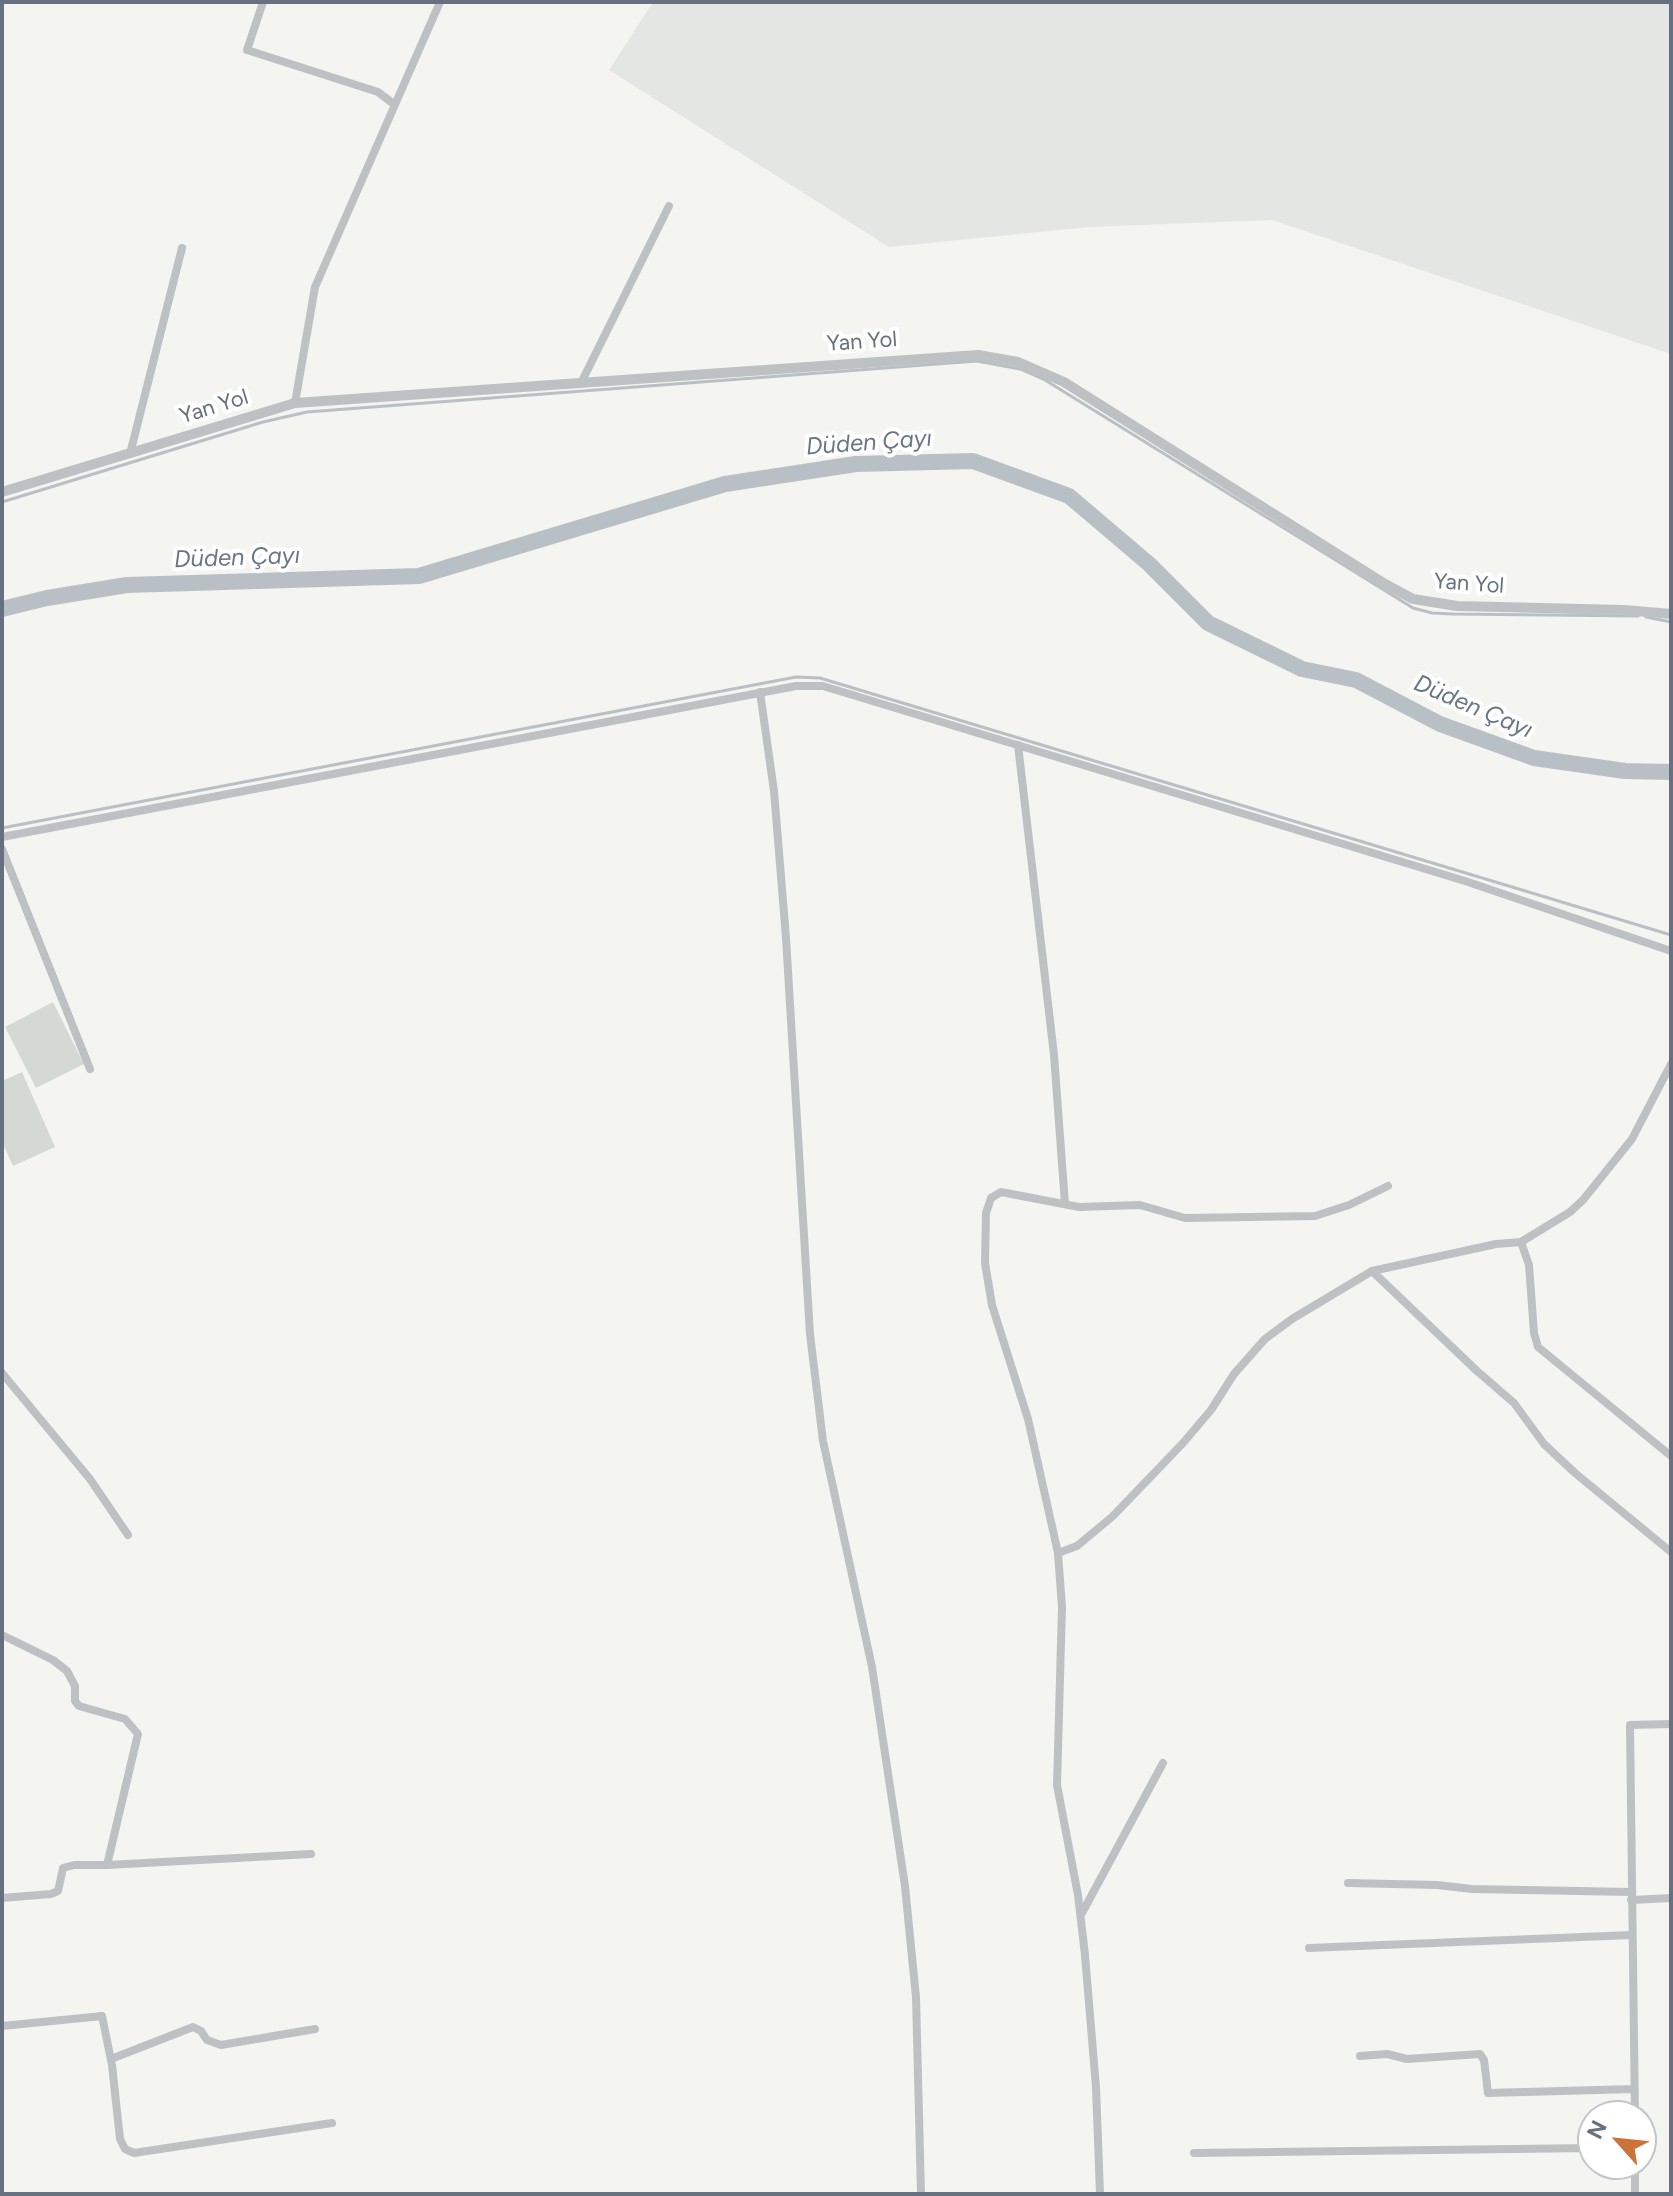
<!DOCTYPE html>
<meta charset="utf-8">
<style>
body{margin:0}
#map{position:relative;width:1673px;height:2196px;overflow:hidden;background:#f4f4f1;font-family:Figtree,sans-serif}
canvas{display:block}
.frame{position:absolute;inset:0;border:4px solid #67707e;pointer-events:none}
.north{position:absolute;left:1577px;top:2100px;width:80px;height:80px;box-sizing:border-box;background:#fff;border:2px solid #c2c6cb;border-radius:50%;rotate:297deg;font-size:22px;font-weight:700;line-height:32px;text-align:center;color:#67707e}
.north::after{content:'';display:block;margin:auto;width:28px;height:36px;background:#cc7339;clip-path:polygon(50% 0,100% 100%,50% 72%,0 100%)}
</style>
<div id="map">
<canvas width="1673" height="2196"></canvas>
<div class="frame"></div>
<div class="north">N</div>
</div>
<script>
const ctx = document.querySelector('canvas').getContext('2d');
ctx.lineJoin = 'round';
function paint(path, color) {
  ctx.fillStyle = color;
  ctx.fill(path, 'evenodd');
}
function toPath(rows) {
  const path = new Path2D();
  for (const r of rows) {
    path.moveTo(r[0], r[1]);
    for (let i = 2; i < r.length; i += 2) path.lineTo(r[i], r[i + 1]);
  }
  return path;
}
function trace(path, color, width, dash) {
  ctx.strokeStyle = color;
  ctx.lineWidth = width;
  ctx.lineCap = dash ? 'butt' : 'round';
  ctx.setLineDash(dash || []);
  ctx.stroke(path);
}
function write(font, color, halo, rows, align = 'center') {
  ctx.font = font + ' Figtree,sans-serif';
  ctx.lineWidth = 8;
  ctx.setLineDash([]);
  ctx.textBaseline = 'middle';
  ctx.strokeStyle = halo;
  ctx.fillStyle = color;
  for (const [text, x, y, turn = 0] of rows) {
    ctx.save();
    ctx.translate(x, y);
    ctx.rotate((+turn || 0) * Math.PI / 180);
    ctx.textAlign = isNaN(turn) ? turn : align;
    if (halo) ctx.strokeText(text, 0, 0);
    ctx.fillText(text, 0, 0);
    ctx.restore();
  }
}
paint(toPath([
 [653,2,1671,2,1671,354,1272,220,1089,227,889,247,609,70]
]), '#e4e6e4');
paint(toPath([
 [53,1002,84,1064,36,1088,5,1027],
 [22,1072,55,1147,13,1166,2,1142,2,1081]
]), '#d4dad3');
trace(toPath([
 [2,502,263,422,307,412,977,361,1020,369,1045,380,1413,608,1432,613,1453,614,1638,616],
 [1646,617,1671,622],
 [2,828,796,677,820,678,1671,935]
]), '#b9c0c5', 3);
trace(toPath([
 [2,609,47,598,127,585,419,576,725,484,856,464,973,461,1069,496,1149,564,1208,623,1302,669,1356,680,1440,724,1534,758,1625,771,1671,772]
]), '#b9c0c5', 16);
trace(toPath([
 [263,2,247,50,378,92,395,105],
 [581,383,669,206],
 [295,403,315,287,440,2],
 [130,454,182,248],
 [760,692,774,791,786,938,810,1334,823,1441,872,1667,905,1886,916,1997,921,2194],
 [1018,745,1054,1055,1065,1204],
 [2,837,796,686,823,686,1465,881,1671,951],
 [2,849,90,1069],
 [1521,1242,1529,1265,1534,1333,1538,1347,1671,1456],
 [1372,1271,1477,1371,1514,1403,1544,1444,1575,1473,1671,1552],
 [2,1373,90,1479,128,1535],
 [1058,1553,1077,1546,1113,1516,1183,1443,1211,1410,1234,1374,1265,1339,1292,1319,1372,1271,1496,1244,1521,1242,1570,1212,1583,1200,1632,1139,1671,1064],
 [2,1635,53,1660,67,1671,75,1686,75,1701,79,1706,125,1719,138,1734,107,1865,74,1865,63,1868,58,1891,51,1894,2,1898],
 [107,1865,311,1854],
 [1348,1883,1437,1885,1472,1889,1631,1892],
 [1631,1900,1671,1898],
 [1082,1913,1163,1763],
 [1309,1948,1632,1935],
 [2,2026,102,2016,112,2065,120,2139,125,2149,134,2153,332,2123],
 [1360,2056,1387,2054,1407,2059,1480,2054,1484,2060,1488,2093,1634,2089],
 [111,2059,193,2027,201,2031,207,2040,221,2045,315,2029],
 [1635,2116,1630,1725,1671,1724],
 [1194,2153,1593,2148],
 [1100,2194,1096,2087,1085,1955,1078,1895,1057,1785,1062,1607,1058,1553,1028,1419,992,1305,985,1263,986,1213,991,1198,1001,1192,1079,1207,1140,1205,1185,1218,1315,1216,1349,1205,1388,1186],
 [1635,2194,1635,2164]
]), '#bec1c4', 8);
trace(toPath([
 [2,492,295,403,978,355,1018,362,1064,382,1385,584,1413,599,1457,606,1624,610,1671,614]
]), '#bec1c4', 10);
write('22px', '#67707e', '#fff', [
 ["Yan Yol",862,342,-4],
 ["Yan Yol",214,407,-17],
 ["Yan Yol",1469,584,4]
]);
write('italic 24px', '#687782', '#fff', [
 ["Düden Çayı",869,443,-4],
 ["Düden Çayı",237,558,-2],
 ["Düden Çayı",1473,707,23]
]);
</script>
